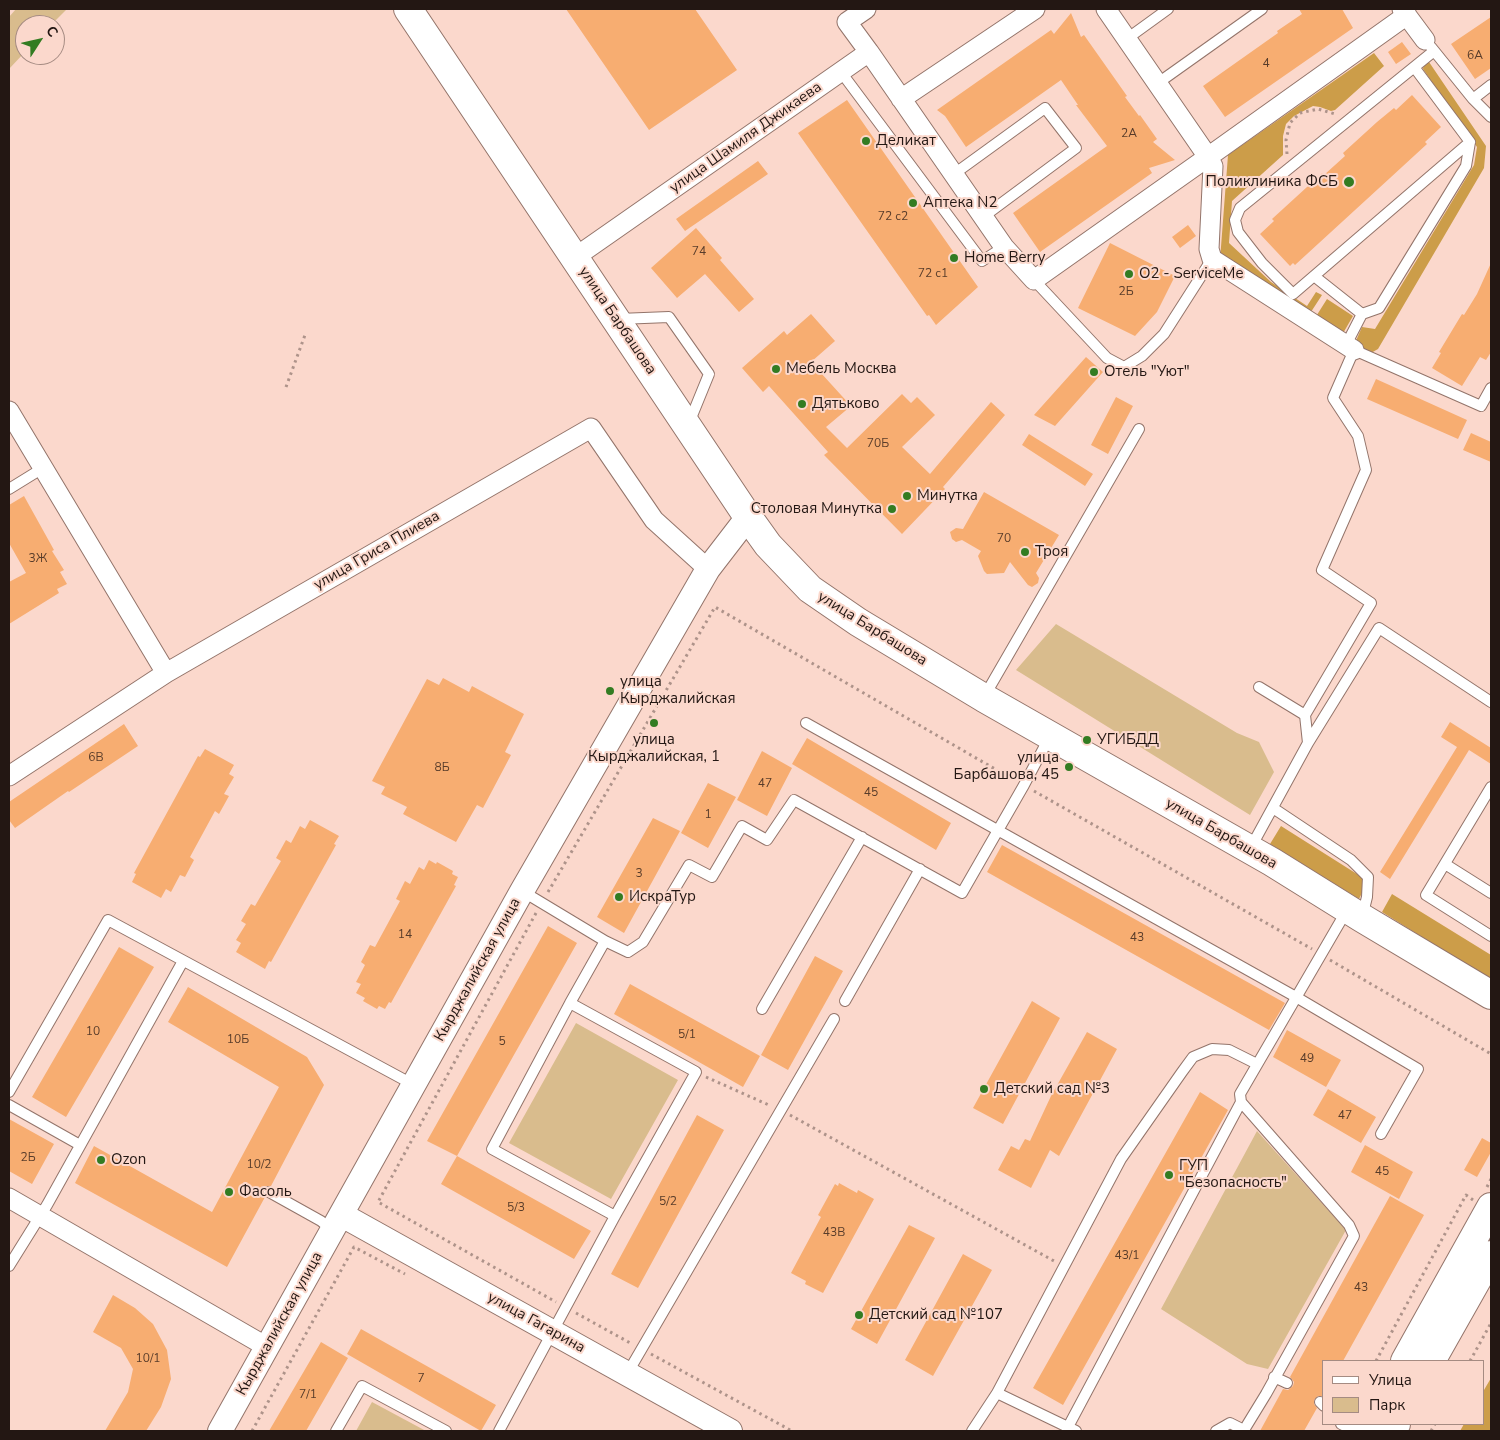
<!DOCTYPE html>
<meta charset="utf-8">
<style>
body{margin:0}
#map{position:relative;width:1500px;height:1440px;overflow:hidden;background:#fbd8cc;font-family:"Nunito Sans",sans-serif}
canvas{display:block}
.frame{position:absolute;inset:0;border:10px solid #231713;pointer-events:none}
.legend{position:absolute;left:1322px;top:1360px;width:162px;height:65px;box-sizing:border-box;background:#fbd8cc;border:1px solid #a58b82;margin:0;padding:6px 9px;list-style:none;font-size:15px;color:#231713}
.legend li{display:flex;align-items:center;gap:10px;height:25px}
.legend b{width:25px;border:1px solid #a58b82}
.north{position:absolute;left:15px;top:15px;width:50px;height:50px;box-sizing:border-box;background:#fbd8cc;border:1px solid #a58b82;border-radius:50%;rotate:55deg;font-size:14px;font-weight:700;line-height:20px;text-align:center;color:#231713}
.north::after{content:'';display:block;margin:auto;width:18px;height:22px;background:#337c22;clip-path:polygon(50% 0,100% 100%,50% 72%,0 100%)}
</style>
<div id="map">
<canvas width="1500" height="1440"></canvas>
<div class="frame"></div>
<ul class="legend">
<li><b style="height:6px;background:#fff"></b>Улица</li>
<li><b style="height:14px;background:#d9bc8d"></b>Парк</li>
</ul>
<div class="north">С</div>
</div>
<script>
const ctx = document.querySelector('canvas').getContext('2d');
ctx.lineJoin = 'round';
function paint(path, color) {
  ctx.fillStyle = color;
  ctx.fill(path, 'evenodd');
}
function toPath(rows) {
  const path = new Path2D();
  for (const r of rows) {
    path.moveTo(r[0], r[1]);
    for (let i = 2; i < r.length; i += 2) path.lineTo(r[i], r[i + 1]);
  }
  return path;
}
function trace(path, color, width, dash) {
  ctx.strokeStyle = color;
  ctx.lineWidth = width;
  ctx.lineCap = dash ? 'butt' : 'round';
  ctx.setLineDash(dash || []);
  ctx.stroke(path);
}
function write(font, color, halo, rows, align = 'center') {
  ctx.font = font + ' "Nunito Sans",sans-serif';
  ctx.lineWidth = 4;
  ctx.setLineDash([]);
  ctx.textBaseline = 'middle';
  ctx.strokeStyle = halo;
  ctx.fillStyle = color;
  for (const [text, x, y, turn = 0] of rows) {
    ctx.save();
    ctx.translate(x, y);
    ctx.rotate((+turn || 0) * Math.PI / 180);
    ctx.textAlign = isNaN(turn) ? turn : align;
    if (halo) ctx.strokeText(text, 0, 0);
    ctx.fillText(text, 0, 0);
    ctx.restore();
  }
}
paint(toPath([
 [16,9,67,9,51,25,25,25,25,52,9,69,9,17],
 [1056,624,1237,733,1259,742,1274,772,1250,815,1016,670],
 [576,1023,678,1080,611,1199,509,1143],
 [1257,1131,1346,1230,1268,1369,1247,1364,1161,1309],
 [372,1402,426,1431,356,1431]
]), '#d9bc8d');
paint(toPath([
 [1374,53,1384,66,1335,110,1331,111,1320,107,1313,106,1294,116,1286,124,1283,136,1283,155,1232,201,1229,243,1271,282,1307,306,1316,292,1322,295,1309,315,1220,260,1228,155],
 [1429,62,1486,146,1484,168,1378,349,1371,353,1355,343,1362,327,1375,329,1474,165,1477,147,1423,69,1424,63],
 [1327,299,1353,316,1342,335,1315,318],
 [1281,826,1368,881,1359,899,1270,844],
 [1392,894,1491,955,1491,980,1382,912],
 [1491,1378,1491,1431,1460,1431,1464,1424,1484,1424,1484,1390]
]), '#cc9d49');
paint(toPath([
 [566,9,695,9,737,70,649,130],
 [1299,9,1342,9,1353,28,1225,117,1203,86,1278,33,1277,31,1302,14],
 [1071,13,1081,37,1084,35,1127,96,1125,97,1139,116,1140,115,1157,139,1153,142,1175,160,1149,168,1152,173,1040,252,1013,213,1107,146,1076,105,1078,105,1061,80,966,147,945,116,937,110,1051,30,1054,34],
 [1491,17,1491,68,1475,79,1451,44],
 [1402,42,1411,54,1396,64,1388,52],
 [1412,95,1441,127,1425,142,1427,144,1390,178,1295,265,1293,263,1290,266,1260,234,1274,221,1272,219,1307,187,1322,173,1324,175,1345,156,1343,153,1377,122,1394,108,1396,110],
 [847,100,978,287,936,325,929,315,927,316,798,133],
 [758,161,768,174,685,231,676,219],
 [1188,225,1196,236,1180,248,1172,237],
 [696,228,722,258,720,260,754,299,739,312,705,274,677,298,651,268],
 [1110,243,1175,276,1157,312,1135,336,1078,308],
 [1491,263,1491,352,1486,360,1480,357,1462,386,1432,368,1441,353,1439,352,1462,314,1464,315,1477,294],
 [811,314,835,341,811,362,851,406,826,427,847,448,902,394,911,403,917,397,935,415,902,447,930,474,991,402,1005,415,943,487,945,489,902,534,824,455,828,452,769,386,763,392,742,368,784,331,787,335],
 [1086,357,1103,372,1055,426,1034,415],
 [1376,379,1467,420,1458,439,1367,399],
 [1116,397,1133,406,1108,454,1091,445],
 [1471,433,1491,442,1491,462,1463,450],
 [1029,434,1093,474,1085,486,1022,445],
 [984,492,1059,535,1036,573,1039,578,1038,583,1032,587,1028,585,1010,562,1004,573,987,574,984,571,978,556,981,551,962,540,956,542,952,539,950,532,956,528,963,529],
 [24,496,54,550,52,551,64,570,60,572,67,584,57,589,59,593,9,624,9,582,26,573,9,543,9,505],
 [443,678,469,692,472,686,524,714,505,752,511,755,483,808,477,805,456,842,403,814,407,807,381,794,385,787,372,781,427,679,439,685],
 [1450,722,1491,748,1491,764,1469,750,1390,879,1380,872,1457,747,1441,737],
 [124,724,138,746,69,792,68,791,15,828,9,820,9,802],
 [807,738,951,823,936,850,792,764],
 [205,749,234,765,229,774,234,777,224,794,229,796,219,814,215,811,190,857,194,860,185,877,180,875,171,892,166,889,161,898,132,882,136,874,134,873,198,756,200,757],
 [762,751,792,768,767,816,737,800],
 [708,783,736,797,708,848,681,833],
 [653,818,680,831,624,933,597,917],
 [310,820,339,836,334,844,336,845,271,962,269,961,265,969,236,952,241,943,236,940,246,924,241,921,251,904,255,906,270,880,281,861,276,858,286,840,291,843,300,826,305,829],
 [1002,845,1285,1003,1269,1030,987,872],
 [429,860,436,864,437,862,453,871,452,874,458,877,454,885,456,886,391,1003,389,1002,385,1009,379,1006,377,1009,363,1001,365,998,356,993,361,984,356,982,365,965,361,962,370,945,375,947,400,901,396,899,405,881,410,884,419,867,424,870],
 [548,926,577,943,457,1156,427,1141],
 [119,947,154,967,66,1117,32,1097],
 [815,956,843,971,788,1070,761,1055],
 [630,984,760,1056,743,1087,614,1014],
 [188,987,307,1057,324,1085,271,1186,266,1186,263,1189,262,1193,265,1197,227,1267,75,1183,94,1146,212,1212,279,1087,168,1022],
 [1032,1001,1060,1018,1003,1124,973,1108],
 [1287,1030,1341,1060,1326,1087,1273,1057],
 [1087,1032,1117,1049,1059,1156,1050,1150,1031,1188,998,1170,1011,1146,1019,1150,1025,1139,1030,1141,1051,1096],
 [1328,1089,1376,1117,1361,1143,1313,1115],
 [1200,1092,1228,1110,1063,1405,1033,1388],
 [697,1115,724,1130,638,1288,611,1274],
 [9,1119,54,1144,32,1184,9,1171],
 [1482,1138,1491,1143,1491,1152,1477,1177,1464,1170],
 [1365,1145,1413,1172,1399,1199,1351,1172],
 [457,1156,591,1231,574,1259,441,1184],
 [839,1183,857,1193,858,1190,874,1199,823,1293,805,1284,806,1281,791,1273,821,1217,818,1215,835,1184,838,1186],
 [1390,1196,1424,1215,1343,1361,1324,1361,1324,1396,1318,1396,1314,1400,1314,1404,1317,1408,1304,1431,1260,1431,1283,1389,1288,1390,1293,1386,1294,1382,1290,1377],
 [909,1225,935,1238,877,1344,851,1329],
 [963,1254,992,1270,933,1376,905,1360],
 [113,1295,135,1308,153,1324,167,1350,171,1379,161,1407,146,1431,105,1431,128,1392,133,1369,121,1348,93,1332],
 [361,1329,496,1405,481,1431,347,1354],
 [321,1342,348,1358,306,1431,269,1431]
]), '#f7ad71');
const service = toPath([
 [1128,38,1168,9],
 [1431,47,1473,99,1491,117],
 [1414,67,1470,142,1293,294,1262,263,1238,232,1235,220,1240,208,1434,51],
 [841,72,982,261,1004,247],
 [1158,83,1262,9],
 [1473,99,1491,85],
 [954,174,1045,108,1076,148,983,217],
 [1314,276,1362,314,1346,345],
 [1034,280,1107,358,1124,367,1142,356,1164,334,1212,259],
 [1362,314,1379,308,1466,166,1470,142],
 [619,319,669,317,709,374,689,423],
 [9,489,43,468],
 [1259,687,1305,715],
 [984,697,1139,429],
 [806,723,1296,997,1418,1069,1381,1134],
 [1308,743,1305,715,1371,603,1322,570,1366,470,1358,436,1333,398,1354,350,1481,406,1491,388],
 [1491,787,1426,895,1491,936],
 [1273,808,1351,860,1368,877,1367,897,1362,917],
 [1250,849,1308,743,1379,628,1491,702],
 [1445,864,1491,893],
 [605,941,628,952,643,942,689,865,712,877,742,826,767,840,794,800,962,893,1024,785,1049,738],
 [845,1001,920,869],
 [570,1003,492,1149,615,1216],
 [762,1009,862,837],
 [9,1092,108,920,414,1085],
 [9,1105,80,1145],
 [269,1192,321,1221,332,1230],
 [9,1266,47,1205,183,961],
 [627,1374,834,1019],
 [1274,1377,1287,1383],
 [997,1393,1121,1159,1182,1072,1193,1057,1212,1049,1229,1050,1257,1064],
 [1320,1402,1324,1406],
 [1341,1424,1355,1431],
 [1068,1427,1241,1102],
 [336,1431,362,1386,446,1431],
 [499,1431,615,1216,696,1072,570,1003,605,941,522,891],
 [972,1431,997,1393,1076,1431],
 [1216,1431,1230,1423,1244,1430,1266,1394,1354,1236,1349,1225,1241,1102,1240,1094,1347,910]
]);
const minor = toPath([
 [1106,9,1208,157,1407,15],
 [1402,9,1425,40],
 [869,52,1004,247,1034,280,1208,157,1213,166,1209,249,1212,259,1354,350],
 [901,99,1035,9],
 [574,258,869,52,847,22,866,9],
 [9,411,166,673],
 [9,776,166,673,591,428,654,520,708,569],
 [9,1198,267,1347]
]);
const tertiary = toPath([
 [342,1215,730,1431],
 [220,1431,522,891,708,569,748,517]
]);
const primary = toPath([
 [408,9,748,517,768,545,810,589,858,622,984,698,1272,862,1362,918,1491,995],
 [1405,1361,1491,1207],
 [1431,1361,1491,1255],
 [1366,1431,1371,1424],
 [1392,1431,1396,1424]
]);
trace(service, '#93746a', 12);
trace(minor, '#93746a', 21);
trace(tertiary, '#93746a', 26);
trace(primary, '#93746a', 30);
trace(toPath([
 [1287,154,1286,140,1290,123,1300,113,1318,109,1335,114,1337,113],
 [286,387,305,335],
 [1034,791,1312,949],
 [548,892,715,607,1014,780],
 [536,913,378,1202,556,1302],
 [1330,960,1491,1054],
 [706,1077,771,1106],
 [790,1115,1054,1261],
 [1487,1187,1491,1179],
 [576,1313,632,1344],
 [651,1354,792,1431],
 [1376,1361,1466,1195,1473,1200],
 [1470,1361,1491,1323],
 [252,1431,354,1247,405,1274],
 [1431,1431,1435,1424]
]), '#ae938a', 3, [2.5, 4]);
trace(service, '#fff', 10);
trace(minor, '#fff', 19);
trace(tertiary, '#fff', 24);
trace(primary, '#fff', 28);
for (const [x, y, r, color] of [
 [866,141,5,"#337c22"],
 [1349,182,6,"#337c22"],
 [913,203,5,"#337c22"],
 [954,258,5,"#337c22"],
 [1129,274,5,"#337c22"],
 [776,369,5,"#337c22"],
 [1094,372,5,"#337c22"],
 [802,404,5,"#337c22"],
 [907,496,5,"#337c22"],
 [892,509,5,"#337c22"],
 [1025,552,5,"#337c22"],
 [610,691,5,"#337c22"],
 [654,723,5,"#337c22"],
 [1087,740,5,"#337c22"],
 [1069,767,5,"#337c22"],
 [619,897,5,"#337c22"],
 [984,1089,5,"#337c22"],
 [101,1160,5,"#337c22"],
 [1169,1175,5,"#337c22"],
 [229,1192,5,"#337c22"],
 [859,1315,5,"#337c22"]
]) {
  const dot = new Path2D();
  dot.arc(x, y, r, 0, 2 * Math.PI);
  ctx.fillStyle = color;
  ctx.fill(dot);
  trace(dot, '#fbd8cc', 2);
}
write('12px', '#583c2a', null, [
 ["6А",1475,56],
 ["4",1266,64],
 ["2А",1129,134],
 ["72 с2",893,217],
 ["74",699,252],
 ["72 с1",933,274],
 ["2Б",1126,292],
 ["70Б",878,444],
 ["70",1004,539],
 ["3Ж",38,559],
 ["6В",96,758],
 ["8Б",442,768],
 ["47",765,784],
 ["45",871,793],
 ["1",708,815],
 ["3",639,874],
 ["14",405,935],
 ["43",1137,938],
 ["10",93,1032],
 ["5/1",687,1035],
 ["10Б",238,1040],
 ["5",502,1042],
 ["49",1307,1059],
 ["47",1345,1116],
 ["2Б",28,1158],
 ["10/2",259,1165],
 ["45",1382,1172],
 ["5/2",668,1202],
 ["5/3",516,1208],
 ["43В",834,1233],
 ["43/1",1127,1256],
 ["43",1361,1288],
 ["10/1",148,1359],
 ["7",421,1379],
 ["7/1",308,1395]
]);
write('15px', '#231713', '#fbd8cc', [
 ["улица Шамиля Джикаева",746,138,-35],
 ["улица Барбашова",617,321,56],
 ["улица Гриса Плиева",377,551,-30],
 ["улица Барбашова",872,629,32],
 ["улица Барбашова",1221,834,30],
 ["Кырджалийская улица",478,970,-61],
 ["улица Гагарина",536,1323,29],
 ["Кырджалийская улица",280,1324,-61]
]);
write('15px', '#231713', '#fbd8cc', [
 ["Деликат",876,141],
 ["Поликлиника ФСБ",1338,182,"right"],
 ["Аптека N2",923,203],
 ["Home Berry",964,258],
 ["О2 - ServiceMe",1139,274],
 ["Мебель Москва",786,369],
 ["Отель \"Уют\"",1104,372],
 ["Дятьково",812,404],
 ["Минутка",917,496],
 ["Столовая Минутка",882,509,"right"],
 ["Троя",1035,552],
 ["улица",620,682],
 ["Кырджалийская",620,699],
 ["улица",654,740,"center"],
 ["Кырджалийская, 1",654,757,"center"],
 ["УГИБДД",1097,740],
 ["улица",1059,758,"right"],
 ["Барбашова, 45",1059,775,"right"],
 ["ИскраТур",629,897],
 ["Детский сад №3",994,1089],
 ["Ozon",111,1160],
 ["ГУП",1179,1166],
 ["\"Безопасность\"",1179,1183],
 ["Фасоль",239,1192],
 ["Детский сад №107",869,1315]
], 'left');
</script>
